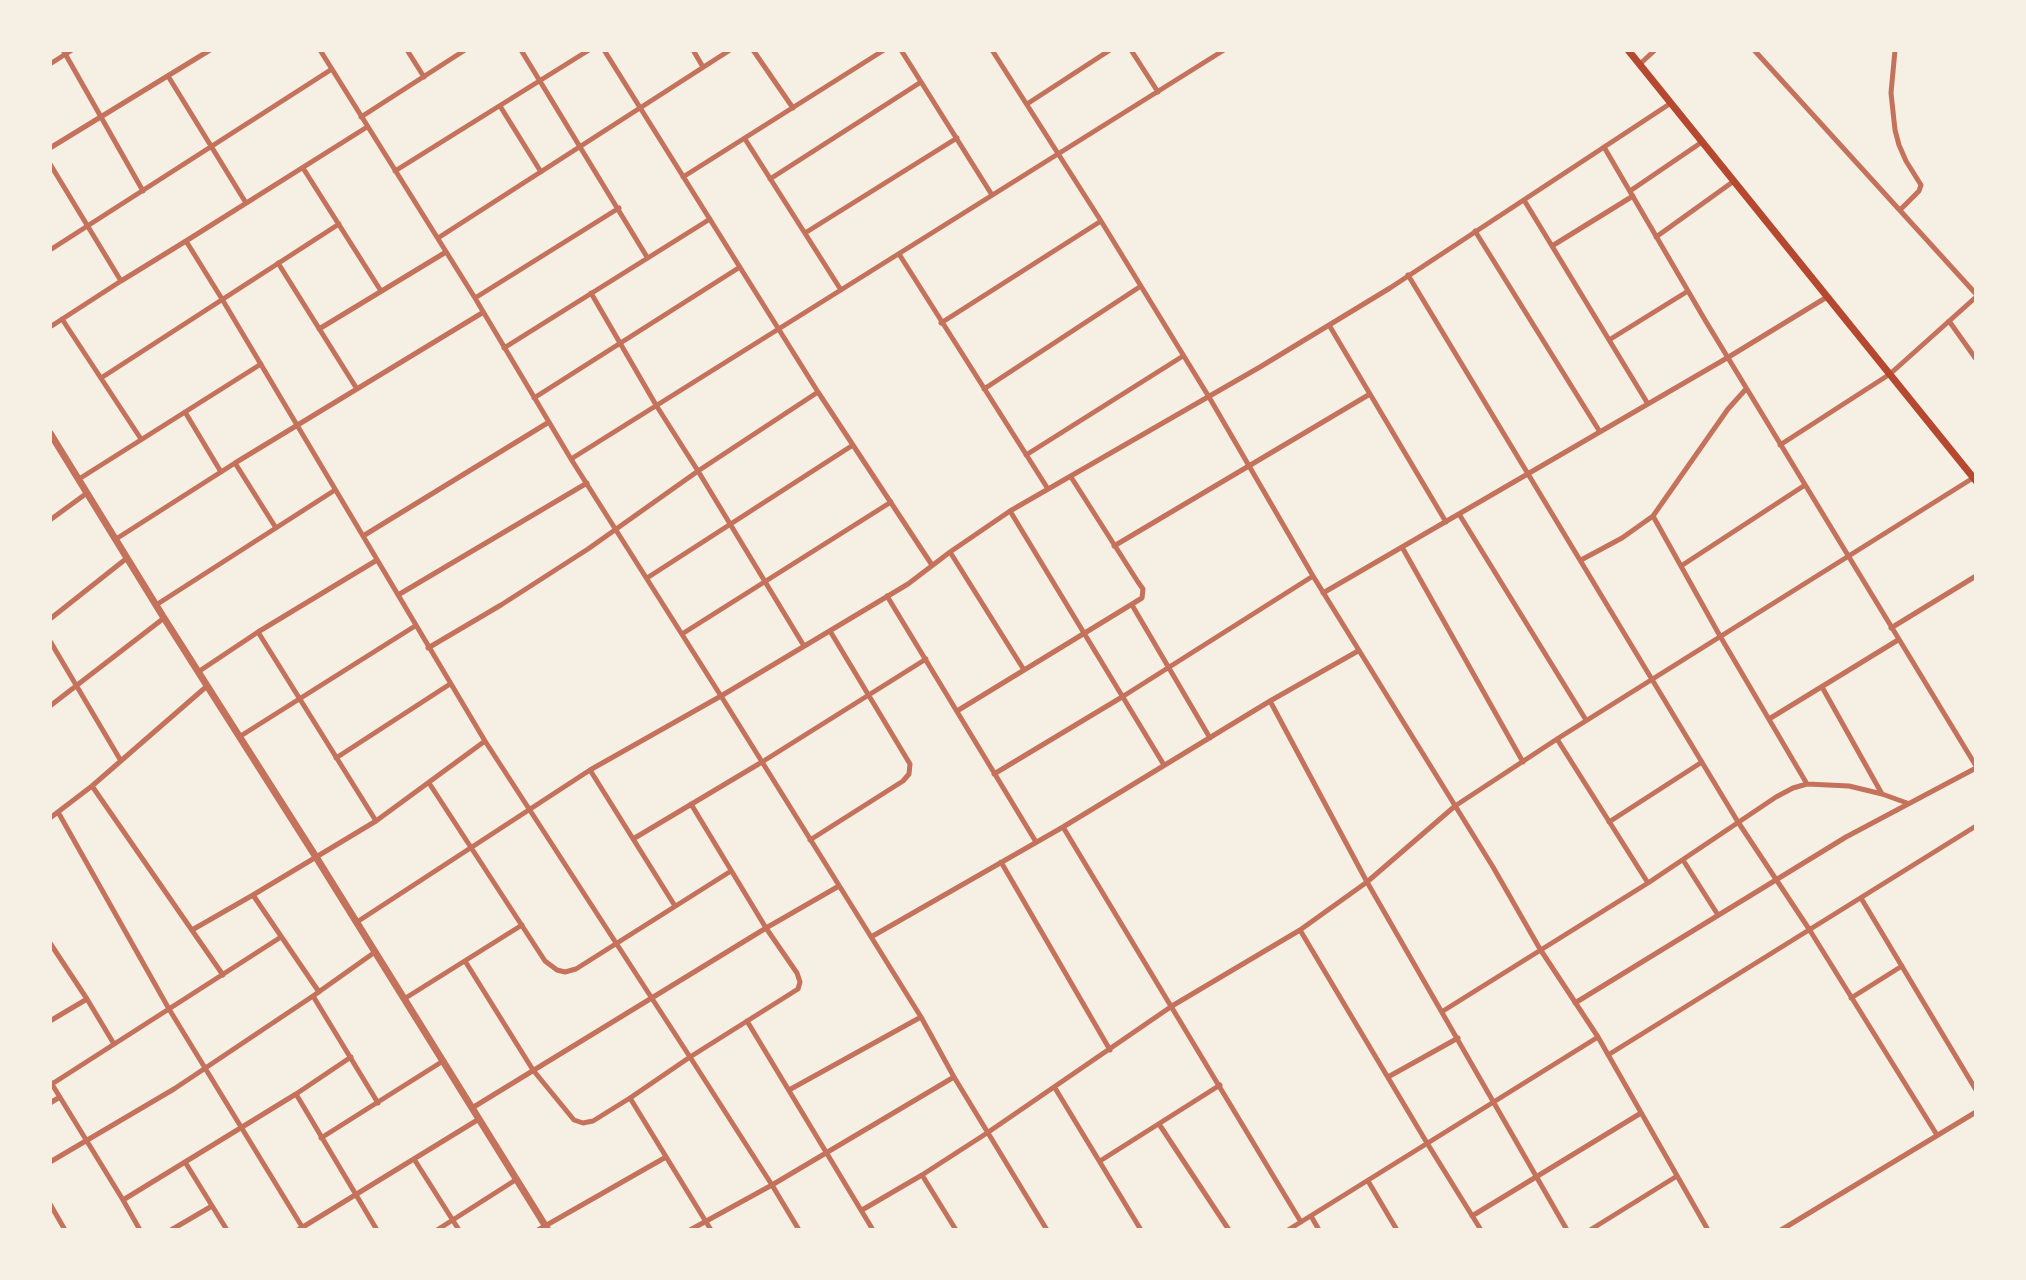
<!DOCTYPE html>
<style>
body{margin:0}
#map{position:relative;width:2026px;height:1280px;overflow:hidden;background:#f6efe4;font-family:"Public Sans",sans-serif}
canvas{display:block}
.frame{position:absolute;inset:0;border:52px solid #f6efe4;pointer-events:none}
</style>
<div id="map">
<canvas width="2026" height="1280"></canvas>
<div class="frame"></div>
</div>
<script>
const ctx = document.querySelector('canvas').getContext('2d');
ctx.lineJoin = 'round';
function toPath(rows) {
  const path = new Path2D();
  for (const r of rows) {
    path.moveTo(r[0], r[1]);
    for (let i = 2; i < r.length; i += 2) path.lineTo(r[i], r[i + 1]);
  }
  return path;
}
function trace(path, color, width, dash) {
  ctx.strokeStyle = color;
  ctx.lineWidth = width;
  ctx.lineCap = dash ? 'butt' : 'round';
  ctx.setLineDash(dash || []);
  ctx.stroke(path);
}
trace(toPath([
 [63,50,143,191],
 [320,50,475,298,571,459,721,696,921,1017,954,1077,1047,1230],
 [407,50,424,77],
 [521,50,647,257],
 [604,50,818,392,932,565],
 [693,50,703,67],
 [753,50,793,108],
 [901,50,992,195],
 [992,50,1101,221,1209,397,1313,576,1493,867,1540,949,1598,1037,1708,1230],
 [1131,50,1158,92],
 [1754,50,1976,294],
 [1895,50,1891,93,1895,130,1899,145,1906,161,1921,185,1919,191,1900,210],
 [50,64,72,50],
 [1640,64,1655,50],
 [168,76,246,203],
 [1027,104,1110,50],
 [500,106,541,172],
 [361,117,465,50],
 [745,139,841,290],
 [1604,147,1705,320,1976,766],
 [50,148,210,50],
 [50,164,121,281],
 [303,168,381,291],
 [395,171,589,50],
 [683,177,884,50],
 [770,179,921,82],
 [1630,191,1702,142],
 [1524,200,1648,404],
 [1475,231,1600,432],
 [805,233,957,138],
 [1656,237,1734,181],
 [438,238,730,50],
 [186,241,222,299,485,741,690,1057,772,1185,799,1230],
 [1552,246,1633,196],
 [50,250,332,69],
 [899,254,1048,489],
 [278,263,357,389],
 [1408,275,1738,822,1809,929,1937,1135],
 [591,293,656,405,698,471,804,646],
 [475,298,619,208],
 [62,319,141,439],
 [1949,321,1976,359],
 [941,323,1101,221],
 [1329,325,1446,522],
 [50,327,121,281,186,241,367,127],
 [319,329,446,252],
 [1609,340,1688,291],
 [504,348,710,219],
 [101,378,339,224],
 [984,389,1141,286],
 [534,398,740,267],
 [185,412,221,472],
 [1780,445,1890,374,1976,297],
 [1026,455,1183,356],
 [571,459,1224,50],
 [235,463,276,528],
 [79,479,261,364],
 [1010,511,1164,765],
 [1459,514,1586,720],
 [1653,516,1720,636,1807,784],
 [50,520,87,493],
 [363,536,549,422],
 [116,539,235,463,482,313],
 [1114,546,1370,394],
 [1402,547,1523,762],
 [950,552,1024,670],
 [1581,560,1622,538,1653,516,1728,409,1746,389],
 [1681,566,1805,485],
 [647,578,853,445],
 [1323,593,1727,358,1827,297],
 [398,595,587,483],
 [887,596,1036,842],
 [156,605,335,490],
 [1132,605,1210,738],
 [50,619,127,558],
 [1891,628,1976,576],
 [258,632,376,821],
 [682,634,891,502],
 [50,641,121,761],
 [428,648,501,605,588,549,698,471,818,392],
 [198,672,258,632,377,560],
 [1822,687,1882,794],
 [1270,701,1367,882,1567,1230],
 [50,706,164,618],
 [957,711,1142,598,1143,589,1138,582,1071,477],
 [1769,719,1898,640],
 [239,737,415,626],
 [1557,739,1648,883],
 [336,758,450,684],
 [590,770,675,906],
 [994,774,1122,697,1313,576],
 [429,783,545,961,557,970,565,972,576,969,731,871],
 [92,786,223,975],
 [58,812,169,1009,304,1230],
 [50,818,92,786,207,686],
 [1609,822,1702,762],
 [1063,827,1301,1222],
 [633,839,762,762,926,659],
 [810,840,903,781,909,774,910,764,830,631],
 [1683,860,1718,915],
 [1001,862,1110,1050],
 [253,895,319,992],
 [1861,898,1976,1090],
 [357,922,590,770,721,696,908,584,950,552,1010,511,1260,367,1390,288,1671,103],
 [192,930,253,895,376,821,485,741],
 [1300,930,1427,1143,1481,1230],
 [871,937,1063,827,1270,701,1358,651],
 [50,943,87,999,114,1044],
 [465,961,533,1070,574,1120,583,1123,593,1121,630,1098,690,1057,798,989,800,982,797,973,766,928,691,804],
 [313,996,378,1103],
 [1851,998,1902,966],
 [404,999,522,925],
 [1575,1003,1846,837,1976,768],
 [1443,1011,1648,883,1776,797,1793,788,1807,784,1849,786,1882,794,1907,803],
 [50,1021,87,999],
 [747,1021,873,1230],
 [1608,1055,1976,826],
 [1388,1077,1458,1038],
 [50,1081,123,1200,296,1094,351,1057],
 [52,1084,281,937],
 [1055,1088,1141,1230],
 [789,1090,921,1017],
 [296,1094,377,1230],
 [630,1098,711,1230],
 [50,1103,60,1097],
 [472,1108,766,928,839,886],
 [1159,1124,1229,1230],
 [321,1138,443,1061],
 [414,1159,459,1230],
 [1100,1161,1220,1085],
 [50,1162,174,1089,313,996,375,952],
 [185,1162,227,1230],
 [922,1175,956,1230],
 [1368,1181,1397,1230],
 [123,1200,140,1230],
 [50,1204,65,1230],
 [862,1210,922,1175,987,1133,1172,1006,1300,930,1367,882,1455,806,1557,739,1973,478],
 [1311,1216,1319,1230],
 [1472,1216,1641,1113],
 [171,1230,212,1206],
 [298,1230,479,1119],
 [437,1230,517,1179],
 [538,1230,666,1157],
 [690,1230,772,1185,954,1077],
 [1288,1230,1598,1037],
 [1590,1230,1677,1176],
 [1781,1230,1976,1112]
]), '#c5725c', 5);
trace(toPath([
 [50,433,164,618,316,857,548,1230]
]), '#c5725c', 7);
trace(toPath([
 [1628,50,1976,481]
]), '#b5482f', 7);
</script>
